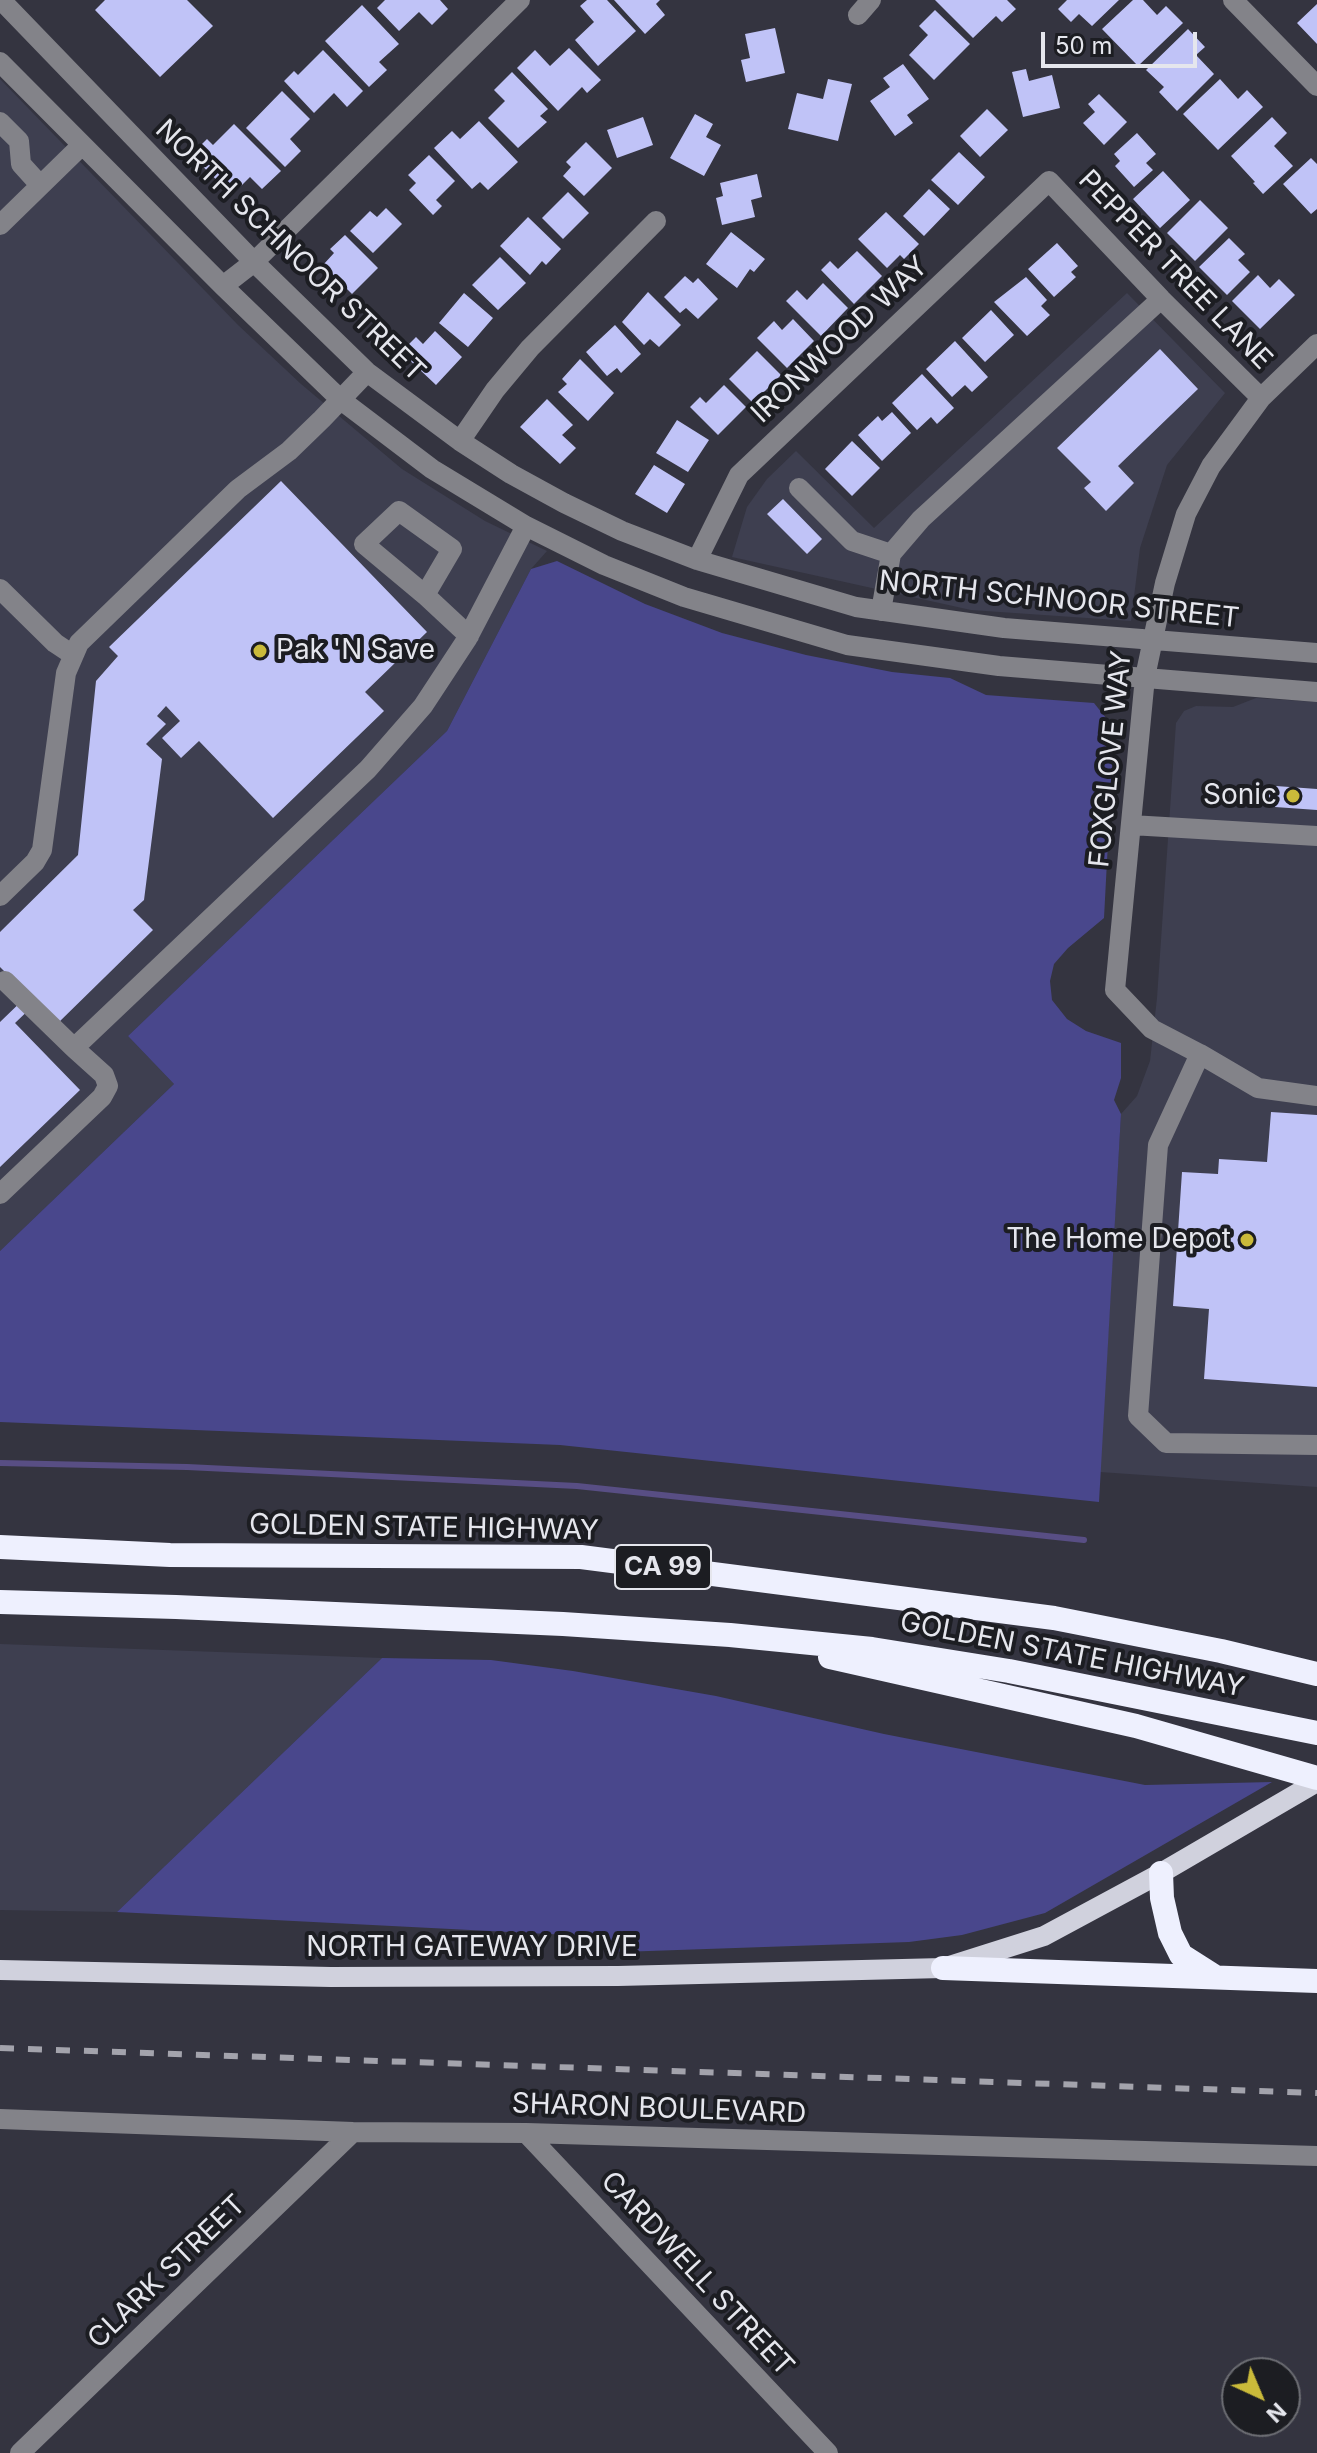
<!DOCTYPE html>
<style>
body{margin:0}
#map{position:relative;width:1317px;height:2453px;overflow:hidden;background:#343440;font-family:Inter,sans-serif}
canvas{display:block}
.north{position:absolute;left:1221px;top:2357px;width:80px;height:80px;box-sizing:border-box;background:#1c1d22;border:2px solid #6c6d73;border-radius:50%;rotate:136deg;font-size:22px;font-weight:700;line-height:32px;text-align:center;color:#e5e6ed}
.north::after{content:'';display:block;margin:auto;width:28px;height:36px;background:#caba3a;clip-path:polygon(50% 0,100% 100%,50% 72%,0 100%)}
.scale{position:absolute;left:1041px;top:32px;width:156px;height:36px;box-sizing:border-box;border:4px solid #e5e6ed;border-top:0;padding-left:10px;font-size:24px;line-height:28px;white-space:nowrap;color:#e5e6ed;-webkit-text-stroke:6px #1c1d22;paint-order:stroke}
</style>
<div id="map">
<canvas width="1317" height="2453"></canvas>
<div class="north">N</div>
<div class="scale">50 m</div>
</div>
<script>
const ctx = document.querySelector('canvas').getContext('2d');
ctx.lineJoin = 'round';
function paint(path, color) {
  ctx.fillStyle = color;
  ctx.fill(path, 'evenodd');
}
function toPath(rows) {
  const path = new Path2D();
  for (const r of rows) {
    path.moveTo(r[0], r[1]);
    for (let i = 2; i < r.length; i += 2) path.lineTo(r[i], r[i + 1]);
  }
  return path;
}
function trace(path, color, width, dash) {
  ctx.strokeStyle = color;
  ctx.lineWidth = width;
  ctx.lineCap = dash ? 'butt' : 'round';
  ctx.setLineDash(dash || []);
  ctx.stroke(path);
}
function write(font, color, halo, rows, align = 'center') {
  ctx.font = font + ' Inter,sans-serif';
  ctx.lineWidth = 8;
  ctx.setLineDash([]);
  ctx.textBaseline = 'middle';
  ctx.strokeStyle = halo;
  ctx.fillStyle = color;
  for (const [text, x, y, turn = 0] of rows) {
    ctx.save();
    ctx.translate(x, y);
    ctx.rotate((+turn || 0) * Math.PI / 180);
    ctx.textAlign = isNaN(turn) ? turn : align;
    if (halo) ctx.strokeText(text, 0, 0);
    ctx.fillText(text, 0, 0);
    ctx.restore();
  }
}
paint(toPath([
 [0,79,238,325,301,384,402,469,485,521,547,551,531,569,447,731,128,1036,174,1084,0,1251],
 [1127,293,1225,393,1167,465,1140,548,1131,621,971,610,732,557,747,507,767,479,796,451,874,528],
 [1256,698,1317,702,1317,1487,1100,1472,1121,1114,1137,1096,1150,1061,1157,998,1176,723,1184,711,1196,706,1233,707],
 [0,1644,382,1658,117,1912,0,1910]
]), '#3e3f50');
paint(toPath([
 [557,561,645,604,722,633,806,655,892,672,950,678,986,695,1094,703,1114,728,1104,918,1068,948,1054,964,1050,981,1052,1000,1067,1019,1086,1031,1121,1043,1121,1078,1114,1100,1121,1114,1099,1502,560,1445,0,1422,0,1251,174,1084,128,1036,447,731,531,569],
 [382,1658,491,1660,573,1671,716,1696,884,1734,1145,1785,1272,1782,1045,1913,962,1935,909,1942,620,1952,588,1936,117,1912]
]), '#49478c');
trace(toPath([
 [0,1463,187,1467,577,1486,1084,1540]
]), '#584e84', 6);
paint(toPath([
 [105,0,187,0,213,26,160,77,95,10],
 [385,0,440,0,448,9,432,25,419,12,399,31,377,8],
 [587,0,607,0,636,31,598,66,575,40,594,22,580,6],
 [614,0,660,0,656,4,665,15,645,34],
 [935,0,1007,0,1016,9,1002,22,996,16,973,38],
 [1067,0,1119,0,1092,26,1079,14,1071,22,1058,9],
 [1133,0,1143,0,1157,15,1166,6,1183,23,1138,66,1102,29],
 [1317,4,1317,44,1297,23],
 [362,5,399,44,379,62,387,70,369,87,325,41],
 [935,10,970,44,934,80,909,55,928,35,919,26],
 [775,28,785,73,746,82,741,60,750,58,745,34],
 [1188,29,1205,47,1196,55,1214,74,1177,111,1159,92,1164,87,1146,70],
 [569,48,601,80,587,93,582,87,558,111,517,68,535,50,550,66],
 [323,50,363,91,347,107,334,93,314,113,284,81,294,71,298,75],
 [903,64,929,99,907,115,913,123,895,136,870,101,890,87,883,78],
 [1026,69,1029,81,1052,75,1060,108,1023,117,1012,72],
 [512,72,548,109,540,116,547,122,518,148,488,118,505,101,494,90],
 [828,79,852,84,838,141,788,129,797,93,823,99],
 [1220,79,1238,99,1247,90,1263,107,1218,150,1183,114],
 [282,91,310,119,290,139,301,151,285,167,246,128],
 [1099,94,1127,122,1104,145,1083,123,1095,112,1088,104],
 [987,109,1008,130,980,157,960,136],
 [695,114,713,124,706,137,721,145,704,176,670,158],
 [643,117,653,145,617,158,607,130],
 [1272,117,1287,133,1274,146,1293,166,1263,194,1253,183,1255,182,1231,156],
 [479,121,518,162,488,190,480,182,472,189,434,148,452,131,460,139],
 [234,124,281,171,262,189,250,177,232,195,191,155,207,139,213,145],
 [1137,133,1156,154,1146,163,1153,170,1134,187,1115,166,1120,161,1114,154],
 [586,142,612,168,584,196,563,176,571,167,566,162],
 [959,152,985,177,958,205,931,180],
 [429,155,455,181,436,200,442,206,433,215,409,190,416,183,408,175],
 [1311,158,1317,164,1317,209,1311,214,1283,184],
 [1163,171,1190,200,1160,228,1133,199],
 [757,174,762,197,751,200,755,217,722,225,716,198,723,196,720,183],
 [929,189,950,209,924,236,903,216],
 [568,192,589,213,563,239,542,218],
 [1200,200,1228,228,1195,261,1167,233],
 [386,208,402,224,373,253,350,231,370,211,377,217],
 [886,212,919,244,904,259,900,255,887,268,858,239],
 [528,217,561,249,546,265,542,261,530,275,500,246],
 [731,232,765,259,754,272,750,269,737,288,706,264],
 [345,235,378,268,352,294,323,265,334,253,330,249],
 [1229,238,1245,254,1238,260,1250,272,1227,295,1199,267],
 [1057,243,1078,266,1071,272,1076,277,1054,297,1028,269],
 [857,251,882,276,854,304,821,270,830,261,838,269],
 [500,257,526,283,498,310,472,285],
 [1258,275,1270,288,1279,279,1295,295,1260,329,1232,301],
 [685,276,693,283,698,278,718,299,698,319,686,308,680,313,664,297],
 [1026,277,1047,300,1041,306,1050,315,1027,336,994,302],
 [823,283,848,308,821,336,786,301,797,290,807,300],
 [648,292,681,325,659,347,650,339,644,345,622,322],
 [464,293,493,318,468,347,439,323],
 [991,310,1014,335,985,362,962,338],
 [793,319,814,341,787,368,757,338,774,321,782,330],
 [615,325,641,354,621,373,617,368,607,376,586,352],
 [435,331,462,357,436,385,401,352,416,337,423,344],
 [955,341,988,377,972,392,965,385,952,397,926,369],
 [1160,349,1198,389,1118,466,1134,483,1106,511,1084,488,1091,482,1057,448],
 [757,351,781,375,753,403,729,379],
 [580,359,614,393,588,421,558,392,567,384,562,379],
 [922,374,954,408,937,424,931,417,917,430,892,403],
 [724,385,746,407,718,435,690,407,700,397,706,403],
 [547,399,573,425,562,435,576,448,560,464,520,427],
 [892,412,911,433,882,461,858,435,878,416,882,421],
 [677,420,709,440,688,472,656,453],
 [852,441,880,468,852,496,825,469],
 [654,465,685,484,667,513,635,494],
 [281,481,427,632,365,692,384,711,273,818,199,741,181,758,162,738,180,721,166,706,157,716,166,724,146,744,162,759,144,900,133,910,153,930,57,1024,36,1003,15,1023,80,1090,0,1167,0,1022,28,995,0,967,0,932,78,855,96,681,118,656,109,647],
 [783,499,822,539,807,554,767,514],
 [1276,786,1317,789,1317,810,1275,807,1275,800,1268,799,1269,792,1276,793],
 [1271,1112,1317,1115,1317,1387,1204,1379,1209,1309,1173,1306,1182,1172,1218,1174,1219,1159,1267,1162]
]), '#c0c3f7');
trace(toPath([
 [1,0,254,262,367,372,460,441,511,474,564,503,622,531,697,560,856,607,1004,628,1317,653],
 [1233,0,1317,86],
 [858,15,871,0],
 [0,62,223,286,341,400,432,469,526,526,604,565,684,597,847,645,999,666,1317,692],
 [0,122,19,141,21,164,40,185],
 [0,225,82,145],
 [223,286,254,262,520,0],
 [460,441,495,390,530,348,656,221],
 [799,488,852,541,891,554],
 [697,560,739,475,1049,181,1161,299,1261,398],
 [0,589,55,643,73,655],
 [425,595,364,544,399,511,452,549,425,595,469,636],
 [881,611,891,554,921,519,1161,299],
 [1131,825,1317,836],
 [0,896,35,862,42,850,66,673,79,643,238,489,289,451,322,419,367,372],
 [5,981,74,1048],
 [1200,1054,1152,1029,1115,990,1145,677,1165,583,1186,514,1211,466,1261,398,1317,344],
 [1317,1096,1258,1088,1200,1054,1158,1145,1138,1416,1166,1443,1317,1445],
 [0,1194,102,1097,108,1086,104,1075,74,1048,368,769,423,706,467,639,526,526],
 [0,2119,353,2132,526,2133,1317,2156],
 [526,2133,828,2453],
 [20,2453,353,2132]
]), '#838389', 20);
trace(toPath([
 [0,1970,331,1977,618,1976,943,1968,1044,1936,1161,1873,1317,1782]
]), '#d0d1dd', 20);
trace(toPath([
 [0,1547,170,1555,581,1557,1054,1618,1221,1651,1317,1674],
 [0,1602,176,1607,563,1624,730,1635,872,1649,1009,1671,1317,1733],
 [830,1657,1136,1726,1317,1778],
 [1161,1873,1162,1898,1170,1933,1181,1955,1214,1976],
 [943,1968,1317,1981]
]), '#eef0fe', 24);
trace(toPath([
 [0,2048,1317,2093]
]), '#a3a3ac', 6, [14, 14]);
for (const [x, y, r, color] of [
 [260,651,8,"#caba3a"],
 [1293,796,8,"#caba3a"],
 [1247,1240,8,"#caba3a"]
]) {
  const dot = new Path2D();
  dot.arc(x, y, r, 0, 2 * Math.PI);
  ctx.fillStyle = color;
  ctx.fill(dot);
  trace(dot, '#1c1d22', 3);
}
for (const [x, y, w] of [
 [663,1567,96]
]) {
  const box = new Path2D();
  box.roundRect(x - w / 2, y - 22, w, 44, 6);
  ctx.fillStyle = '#1c1d22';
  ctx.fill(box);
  trace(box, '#e5e6ed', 2);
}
write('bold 26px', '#e5e6ed', null, [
 ["CA 99",663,1567]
]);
write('28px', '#e5e6ed', '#1c1d22', [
 ["NORTH SCHNOOR STREET",290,251,44],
 ["PEPPER TREE LANE",1175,270,46],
 ["IRONWOOD WAY",840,340,-43],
 ["NORTH SCHNOOR STREET",1059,600,6],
 ["FOXGLOVE WAY",1111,759,-84],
 ["GOLDEN STATE HIGHWAY",424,1528,1],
 ["GOLDEN STATE HIGHWAY",1072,1655,11],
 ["NORTH GATEWAY DRIVE",472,1948],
 ["SHARON BOULEVARD",659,2109,2],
 ["CLARK STREET",167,2272,-44],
 ["CARDWELL STREET",697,2274,47]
]);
write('28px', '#e5e6ed', '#1c1d22', [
 ["Pak 'N Save",276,651,"left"],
 ["Sonic",1277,796],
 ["The Home Depot",1231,1240]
], 'right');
</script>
